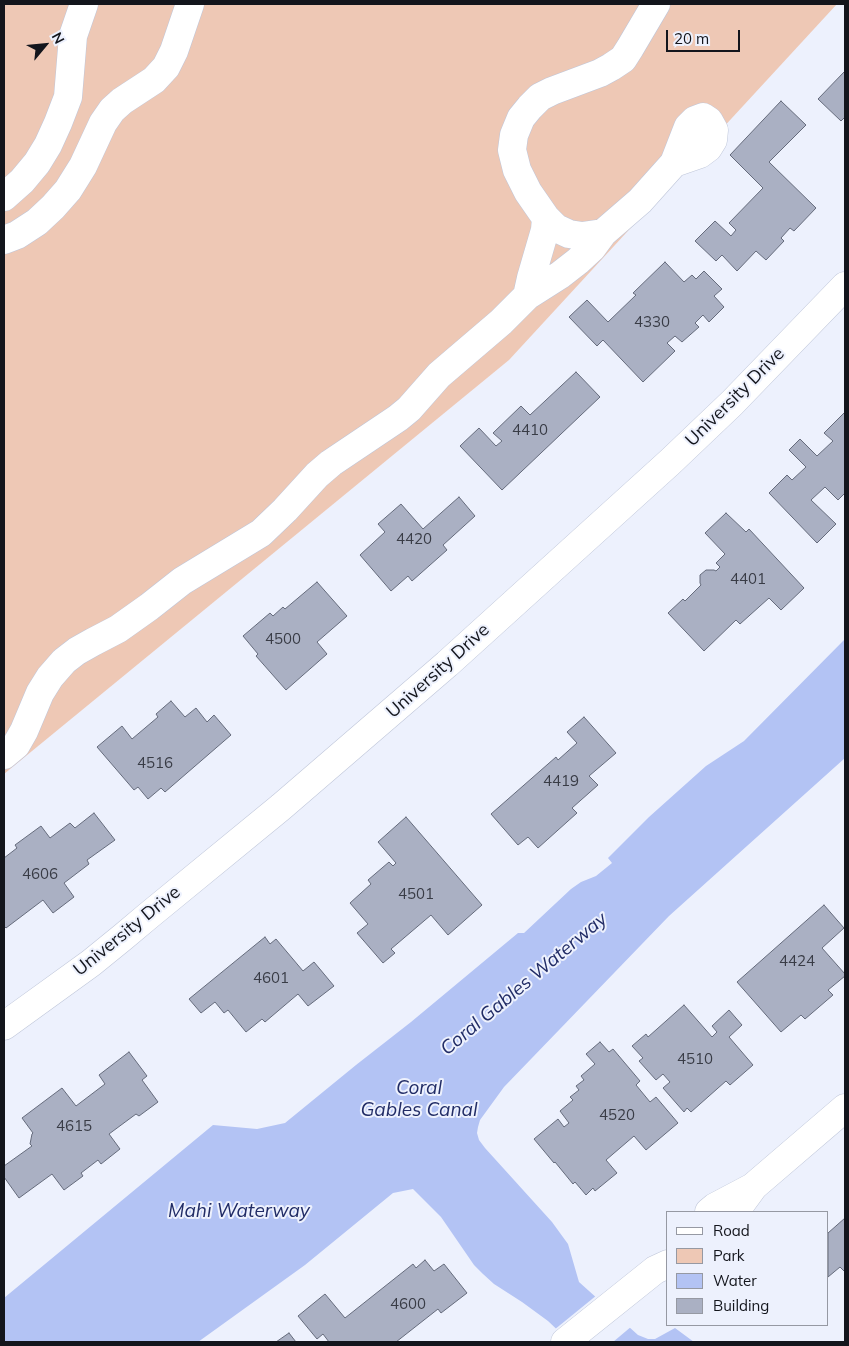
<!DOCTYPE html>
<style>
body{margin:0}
#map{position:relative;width:849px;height:1346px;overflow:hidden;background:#edf1fd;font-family:Mulish,sans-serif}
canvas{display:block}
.frame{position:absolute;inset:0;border:5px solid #13151c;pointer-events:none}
.legend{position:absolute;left:666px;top:1211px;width:162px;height:115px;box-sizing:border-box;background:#edf1fd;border:1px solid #9699a3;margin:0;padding:6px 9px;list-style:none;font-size:15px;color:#13151c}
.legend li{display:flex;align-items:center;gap:10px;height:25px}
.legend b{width:25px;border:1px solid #9699a3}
.north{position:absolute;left:20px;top:20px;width:50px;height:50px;-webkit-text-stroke:4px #edf1fd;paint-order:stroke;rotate:62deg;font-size:14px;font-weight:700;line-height:20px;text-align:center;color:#13151c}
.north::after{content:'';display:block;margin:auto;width:18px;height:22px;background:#13151c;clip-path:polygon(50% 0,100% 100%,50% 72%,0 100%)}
.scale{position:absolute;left:666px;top:30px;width:74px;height:22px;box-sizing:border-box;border:2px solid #13151c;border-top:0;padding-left:6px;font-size:15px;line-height:18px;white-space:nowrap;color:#13151c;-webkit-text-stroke:4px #edf1fd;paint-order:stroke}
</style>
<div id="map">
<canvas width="849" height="1346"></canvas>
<div class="frame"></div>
<ul class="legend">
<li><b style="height:6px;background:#fff"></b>Road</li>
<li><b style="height:14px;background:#eec8b5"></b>Park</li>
<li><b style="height:14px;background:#b3c3f4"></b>Water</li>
<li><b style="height:14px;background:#aab0c3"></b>Building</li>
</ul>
<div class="north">N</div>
<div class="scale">20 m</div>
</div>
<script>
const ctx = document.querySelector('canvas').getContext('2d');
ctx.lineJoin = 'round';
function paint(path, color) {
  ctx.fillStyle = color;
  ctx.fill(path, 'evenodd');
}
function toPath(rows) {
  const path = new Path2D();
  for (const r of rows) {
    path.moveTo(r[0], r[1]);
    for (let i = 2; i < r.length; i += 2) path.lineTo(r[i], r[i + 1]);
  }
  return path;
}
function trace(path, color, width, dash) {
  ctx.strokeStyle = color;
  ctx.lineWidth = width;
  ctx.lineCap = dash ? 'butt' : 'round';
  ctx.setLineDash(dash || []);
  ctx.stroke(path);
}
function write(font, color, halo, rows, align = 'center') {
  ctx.font = font + ' Mulish,sans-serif';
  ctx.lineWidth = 4;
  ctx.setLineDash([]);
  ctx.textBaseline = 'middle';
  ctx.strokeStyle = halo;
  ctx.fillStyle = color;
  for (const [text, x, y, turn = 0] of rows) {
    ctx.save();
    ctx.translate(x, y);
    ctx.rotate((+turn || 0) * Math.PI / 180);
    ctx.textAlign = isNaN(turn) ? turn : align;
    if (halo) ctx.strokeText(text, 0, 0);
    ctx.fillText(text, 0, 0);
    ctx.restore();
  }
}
paint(toPath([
 [4,4,837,4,509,360,4,774]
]), '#eec8b5');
paint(toPath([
 [845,639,845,758,669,916,504,1087,480,1120,478,1127,477,1133,479,1140,485,1148,552,1222,568,1244,579,1282,638,1335,648,1339,655,1339,675,1328,694,1342,570,1342,548,1321,522,1302,494,1284,483,1274,474,1265,441,1217,413,1189,393,1193,305,1265,198,1342,4,1342,4,1298,213,1125,257,1129,285,1123,356,1065,411,1022,518,933,524,933,571,889,581,882,596,876,612,863,608,858,649,817,706,766,744,741]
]), '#b3c3f4');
paint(toPath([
 [597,1295,632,1326,613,1342,566,1342,554,1330]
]), '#edf1fd');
const building = toPath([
 [845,71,845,117,841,121,818,99,845,71],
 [781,101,806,125,769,162,816,208,794,231,790,228,781,238,784,241,766,260,756,251,737,271,722,255,716,261,695,241,715,221,731,236,736,230,729,223,763,188,730,155,781,101],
 [665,262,684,282,692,275,696,279,704,271,722,289,714,296,724,307,709,322,703,315,695,323,699,327,682,342,675,336,667,343,675,351,643,382,603,340,597,346,569,317,587,300,608,322,636,295,633,293,665,262],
 [576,372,600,397,502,490,460,446,479,428,496,446,502,441,493,433,521,406,530,415,576,372],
 [845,412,845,493,838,500,825,487,811,500,836,524,817,543,769,493,787,475,792,480,806,467,789,450,800,439,817,456,833,441,824,433,845,412],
 [459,497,475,516,443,545,447,550,412,581,408,576,391,591,360,555,385,532,378,524,401,504,423,529,459,497],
 [726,513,746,532,749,529,804,588,781,610,769,598,740,624,736,620,704,651,668,613,683,599,685,601,701,585,700,583,700,575,706,570,714,570,716,571,720,567,716,563,725,554,705,533,726,513],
 [317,582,347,616,317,642,327,654,286,690,256,656,258,654,243,636,270,613,273,616,283,607,285,609,317,582],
 [171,701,185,717,196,708,207,722,214,715,231,735,165,792,161,788,148,799,138,787,134,790,97,747,122,726,132,739,158,717,156,714,171,701],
 [584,717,616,753,589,776,598,785,572,808,577,813,538,848,528,837,518,845,491,814,556,757,558,760,577,743,567,732,584,717],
 [94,813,115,840,87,860,89,864,64,883,74,897,53,913,43,900,6,928,4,926,4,858,17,848,15,845,41,826,50,838,70,823,75,828,94,813],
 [406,817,482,905,448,935,431,915,391,949,395,953,383,963,357,933,368,924,350,903,371,884,368,880,389,862,393,866,396,863,378,842,406,817],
 [824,905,844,928,822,948,845,974,845,976,828,990,833,995,805,1019,801,1015,781,1032,737,982,824,905],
 [265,937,270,944,276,939,303,971,314,962,334,986,308,1006,298,994,265,1022,262,1019,246,1032,228,1010,224,1013,215,1002,201,1013,189,999,265,937],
 [684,1005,712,1037,717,1032,712,1026,729,1010,742,1025,729,1037,753,1065,730,1085,726,1081,691,1112,687,1108,684,1112,663,1088,670,1082,663,1074,656,1080,639,1061,643,1058,632,1046,646,1034,648,1037,684,1005],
 [600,1042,609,1052,613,1049,640,1081,636,1085,650,1102,656,1097,678,1123,646,1150,634,1136,606,1160,617,1173,595,1191,593,1188,586,1195,575,1182,573,1184,555,1162,554,1163,534,1139,558,1119,564,1127,569,1123,560,1111,573,1100,570,1097,579,1090,576,1086,584,1080,581,1076,595,1064,586,1054,600,1042],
 [129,1052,147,1076,142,1080,158,1102,139,1116,136,1114,109,1134,120,1149,101,1164,98,1160,81,1173,83,1176,64,1190,52,1174,19,1198,4,1177,4,1166,32,1146,30,1144,32,1134,33,1133,22,1118,62,1088,76,1106,105,1084,99,1075,129,1052],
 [845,1218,845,1272,840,1267,828,1277,828,1233,845,1218],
 [425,1260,434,1271,444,1264,467,1293,441,1313,438,1309,396,1342,329,1342,323,1334,317,1339,298,1316,325,1294,345,1318,413,1264,416,1268,425,1260],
 [289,1333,296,1342,276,1342,289,1333]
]);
paint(building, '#aab0c3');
trace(building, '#656b7c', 1);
const minor = toPath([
 [656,4,630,48,623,59,611,67,600,73,552,91,540,97,530,107,521,118,514,135,512,150,517,170,528,192,546,218,556,228,569,234,582,236,603,233,640,201,674,163,688,127,695,120,703,117,709,121,714,130,713,140,708,148,700,154,674,163],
 [4,197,22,181,37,163,48,145,58,123,68,97,73,36,84,4],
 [4,240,17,235,37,222,53,207,68,190,83,166,103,123,112,110,122,101,154,80,166,67,174,51,190,4],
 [527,296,531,278,545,230,546,218],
 [4,755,16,745,24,731,40,693,50,677,64,661,77,651,93,642,118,629,149,607,182,581,261,533,285,510,317,475,331,463,398,418,409,409,439,375,501,322,527,296,560,275,578,261,592,248,603,233],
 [4,1026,91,963,123,937,148,916,281,807,447,664,670,462,732,403,845,286],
 [709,1212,715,1207,751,1188],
 [735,1212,754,1186,845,1108],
 [565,1342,655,1270,668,1264]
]);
trace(minor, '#bfc6d9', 29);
trace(minor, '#fff', 28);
write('15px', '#393c46', null, [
 ["4330",652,322],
 ["4410",530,430],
 ["4420",414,539],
 ["4401",748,579],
 ["4500",283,639],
 ["4516",155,763],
 ["4419",561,781],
 ["4606",40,874],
 ["4501",416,894],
 ["4424",797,961],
 ["4601",271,978],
 ["4510",695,1059],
 ["4520",617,1115],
 ["4615",74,1126],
 ["4600",408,1304]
]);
write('18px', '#13151c', '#edf1fd', [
 ["University Drive",735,397,-45],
 ["University Drive",438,671,-42],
 ["University Drive",127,931,-39]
]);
write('italic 19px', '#212c66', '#edf1fd', [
 ["Coral Gables Waterway",524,984,-40],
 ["Coral",419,1088],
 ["Gables Canal",419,1110],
 ["Mahi Waterway",239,1211]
]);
</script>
